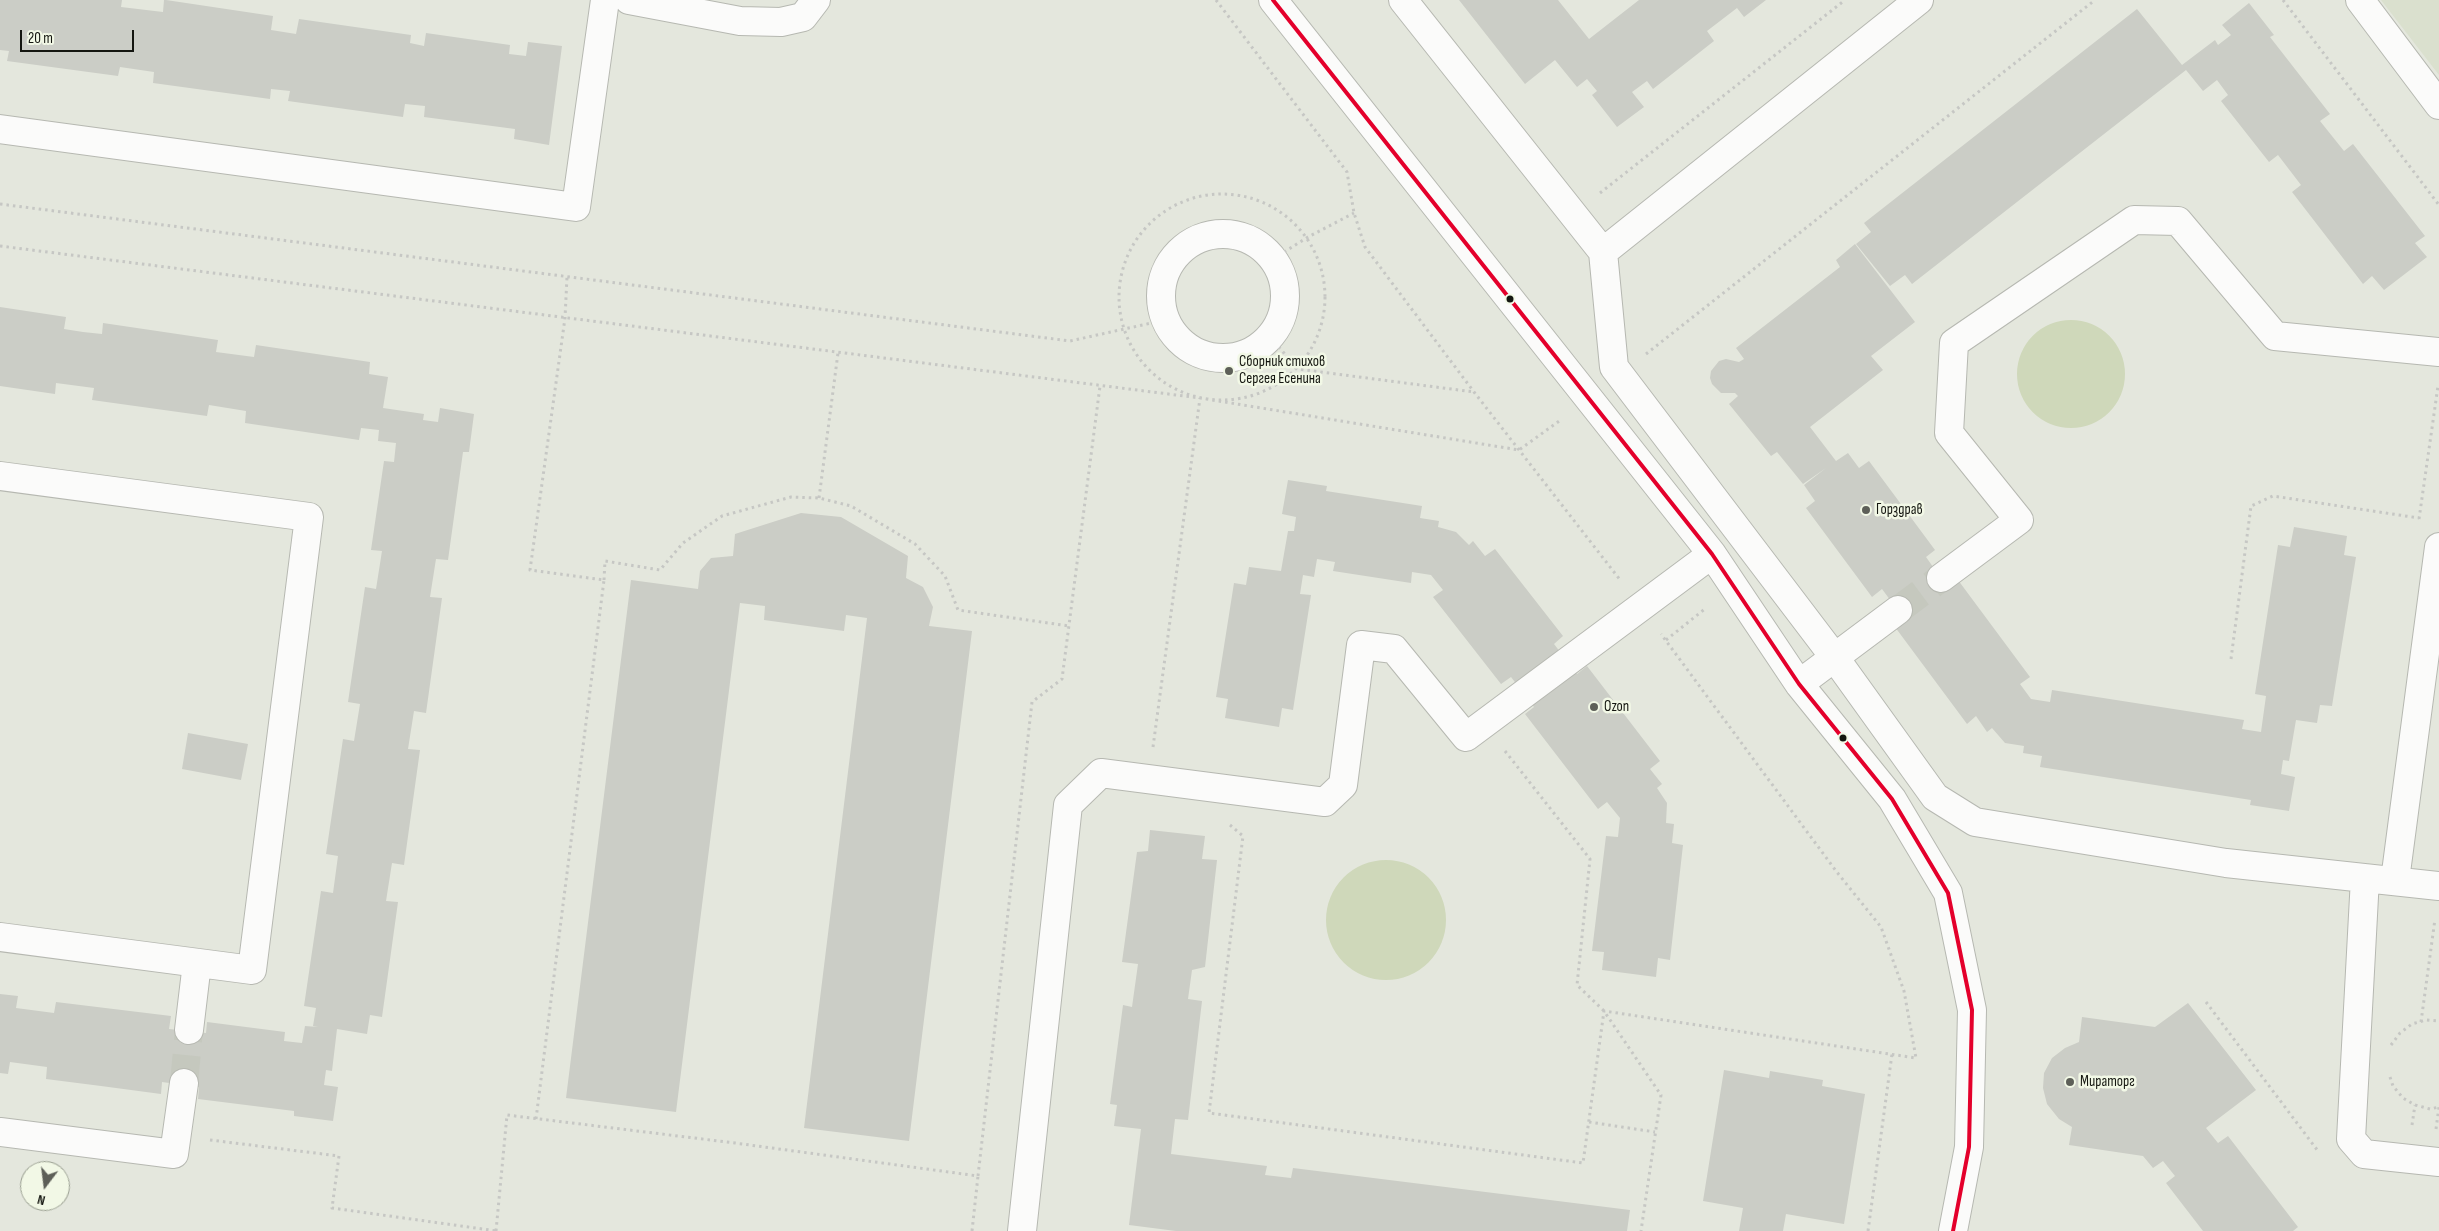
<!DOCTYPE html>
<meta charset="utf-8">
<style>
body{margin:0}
#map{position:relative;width:2439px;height:1231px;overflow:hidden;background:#e4e7dd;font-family:"Sofia Sans Condensed",sans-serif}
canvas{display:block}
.north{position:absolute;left:20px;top:1161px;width:50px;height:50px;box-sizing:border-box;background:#f2f8e6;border:1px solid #999e90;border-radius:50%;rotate:195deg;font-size:14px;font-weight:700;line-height:20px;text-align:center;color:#141610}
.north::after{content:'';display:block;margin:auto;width:18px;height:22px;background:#5d5f58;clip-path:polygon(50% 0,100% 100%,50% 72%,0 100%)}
.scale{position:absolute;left:20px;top:30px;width:114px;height:22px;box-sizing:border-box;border:2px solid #141610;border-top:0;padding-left:6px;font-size:15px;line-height:18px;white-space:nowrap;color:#141610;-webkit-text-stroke:4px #f2f8e6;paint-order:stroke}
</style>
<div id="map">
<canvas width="2439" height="1231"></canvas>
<div class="north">N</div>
<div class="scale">20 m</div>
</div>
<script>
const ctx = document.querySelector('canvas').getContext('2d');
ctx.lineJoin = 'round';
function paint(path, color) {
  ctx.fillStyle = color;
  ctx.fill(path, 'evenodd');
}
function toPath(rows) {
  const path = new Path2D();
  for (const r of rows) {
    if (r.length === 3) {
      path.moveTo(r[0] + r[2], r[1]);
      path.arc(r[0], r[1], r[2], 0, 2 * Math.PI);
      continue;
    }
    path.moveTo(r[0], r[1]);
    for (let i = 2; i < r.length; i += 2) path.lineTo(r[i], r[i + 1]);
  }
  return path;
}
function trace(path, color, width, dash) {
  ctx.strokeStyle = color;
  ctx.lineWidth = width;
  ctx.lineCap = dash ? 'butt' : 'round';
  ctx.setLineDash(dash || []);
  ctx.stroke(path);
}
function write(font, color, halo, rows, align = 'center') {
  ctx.font = font + ' "Sofia Sans Condensed",sans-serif';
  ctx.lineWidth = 5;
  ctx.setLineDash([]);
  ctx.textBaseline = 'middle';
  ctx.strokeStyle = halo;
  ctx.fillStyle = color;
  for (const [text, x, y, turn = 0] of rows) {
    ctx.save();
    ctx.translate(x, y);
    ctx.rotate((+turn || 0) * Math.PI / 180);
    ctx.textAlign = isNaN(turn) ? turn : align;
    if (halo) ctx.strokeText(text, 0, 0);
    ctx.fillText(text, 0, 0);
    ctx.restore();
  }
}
paint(toPath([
 [2381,0,2439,0,2439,75]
]), '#dae0ce');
paint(toPath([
 [2071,374,54],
 [1386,920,60]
]), '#cfd8ba');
paint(toPath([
 [0,0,122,0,121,7,163,12,164,0,166,0,273,16,271,30,296,34,299,19,411,35,410,43,424,46,426,33,510,45,509,54,526,56,528,42,562,46,549,145,514,139,515,129,424,117,425,106,405,104,403,117,288,101,290,91,271,89,270,99,153,83,154,72,120,67,118,76,7,61,9,51,0,50],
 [1459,0,1558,0,1589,39,1639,0,1766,0,1744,17,1737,8,1707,31,1714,41,1653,89,1647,81,1632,92,1644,107,1617,127,1592,95,1597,91,1587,79,1577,87,1555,60,1525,84],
 [2249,3,2274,35,2270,37,2330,114,2320,121,2344,151,2353,144,2425,236,2415,243,2427,257,2384,290,2372,276,2363,284,2292,192,2301,185,2278,155,2269,162,2221,101,2228,95,2217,80,2203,91,2186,70,1912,284,1905,275,1890,286,1856,244,1871,232,1864,223,2137,9,2182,65,2215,40,2218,45,2231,35,2222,25],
 [1855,244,1915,322,1871,356,1883,370,1810,427,1836,461,1848,453,1859,468,1869,461,1935,550,1926,557,1948,588,1958,580,2030,677,2020,684,2031,699,2050,702,2052,690,2244,720,2242,729,2261,732,2266,696,2255,694,2278,545,2290,547,2294,527,2347,536,2344,555,2356,557,2332,706,2320,705,2317,723,2296,720,2289,761,2283,760,2281,774,2295,777,2289,811,2250,805,2251,800,2040,767,2042,756,2023,753,2024,746,2005,743,1992,728,1987,732,1976,716,1967,724,1895,627,1905,620,1882,589,1872,597,1806,508,1815,501,1804,485,1826,468,1803,484,1777,452,1771,456,1729,404,1738,396,1735,393,1721,393,1712,384,1710,378,1711,371,1719,361,1726,359,1739,362,1744,359,1736,348,1840,267,1836,260],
 [0,307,66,317,64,329,83,332,102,334,103,323,218,340,216,352,254,357,256,345,370,362,369,374,388,377,383,408,424,414,423,420,438,422,440,408,474,414,469,452,463,452,448,560,436,559,430,597,442,598,426,713,414,711,408,749,420,750,404,865,392,863,386,901,398,902,382,1017,370,1015,367,1034,337,1029,332,1071,326,1070,324,1085,338,1087,333,1121,294,1116,294,1111,198,1099,199,1087,162,1082,161,1094,101,1086,46,1079,47,1067,10,1062,8,1074,0,1073,0,994,18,996,16,1008,54,1013,56,1002,171,1016,169,1029,206,1033,207,1022,285,1032,284,1041,302,1043,305,1026,318,1027,313,1026,316,1008,304,1006,321,891,333,893,338,856,326,854,343,739,354,741,360,704,348,702,365,587,376,589,382,551,371,550,384,461,394,462,396,443,378,441,379,430,361,428,359,440,245,423,246,411,209,405,207,416,92,400,94,388,56,383,55,394,0,386],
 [1288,480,1327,486,1326,491,1422,506,1420,518,1439,521,1438,527,1456,532,1469,545,1473,541,1485,556,1495,549,1563,636,1554,644,1577,674,1587,666,1660,761,1650,769,1662,784,1657,788,1667,803,1666,823,1674,824,1672,843,1683,845,1670,960,1658,958,1656,977,1602,970,1604,952,1592,951,1606,836,1618,837,1620,818,1607,802,1598,809,1525,714,1534,707,1511,677,1501,684,1433,597,1443,590,1431,575,1412,572,1411,583,1333,571,1335,562,1317,559,1314,577,1303,575,1300,594,1311,595,1293,710,1282,708,1279,727,1225,718,1228,699,1216,697,1234,583,1246,585,1249,567,1281,571,1288,531,1294,531,1296,517,1282,514],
 [801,513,841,517,908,556,906,578,923,587,933,607,929,626,972,631,909,1141,804,1128,867,618,846,615,844,631,764,620,765,606,740,603,676,1112,566,1098,631,580,698,589,700,571,711,558,733,556,735,534],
 [188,733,248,744,241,780,182,769],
 [1150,830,1205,836,1202,859,1217,860,1205,967,1192,970,1188,999,1202,1001,1188,1120,1175,1119,1171,1154,1267,1166,1265,1175,1291,1178,1293,1168,1630,1210,1627,1231,1176,1231,1129,1225,1141,1129,1114,1126,1117,1105,1110,1104,1123,1005,1132,1007,1138,964,1122,962,1137,852,1148,851],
 [2188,1003,2256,1090,2206,1128,2218,1143,2228,1136,2298,1227,2293,1231,2203,1231,2166,1183,2175,1176,2163,1161,2153,1168,2143,1156,2069,1145,2072,1127,2059,1119,2047,1104,2043,1088,2044,1073,2052,1058,2065,1048,2079,1042,2082,1017,2155,1027],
 [1724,1070,1769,1078,1770,1071,1823,1080,1822,1086,1865,1094,1844,1224,1786,1214,1783,1231,1739,1231,1743,1208,1703,1201]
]), '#cbcdc6');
trace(toPath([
 [1898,610,1941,578],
 [184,1083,189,1030]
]), '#c5c8be', 28, [28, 14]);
const minor = toPath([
 [629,0,740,21,781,22,803,17,816,0],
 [1273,0,1712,554,1799,684,1892,799,1948,893,1972,1010,1969,1147,1953,1231],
 [1403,0,1603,252,1614,367,1835,658,1935,797,1975,822,2226,863,2439,886],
 [2360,0,2439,105],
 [0,129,576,207,605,0],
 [1223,296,62],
 [1603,252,1919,0],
 [0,476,309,517,252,970,0,937],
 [1941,578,2019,520,1949,433,1954,343,2134,220,2178,221,2275,336,2439,352],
 [1799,684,1898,610],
 [2365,878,2351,1139,2364,1154,2439,1162],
 [2395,880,2439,547],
 [189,1030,197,963],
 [0,1132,174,1154,184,1083],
 [1022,1231,1068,805,1101,773,1325,802,1343,785,1361,645,1394,649,1466,737,1712,554]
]);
trace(minor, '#b6b8b1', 30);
trace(toPath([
 [1216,0,1347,172,1354,213,1365,247,1474,392,1621,581],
 [2283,0,2439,205],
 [1600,193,1845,0],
 [1222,297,103],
 [0,204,1070,341,1165,320],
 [0,246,1200,398,1519,450,1562,419],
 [1273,259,1308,237,1354,213],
 [1270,337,1298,369,1474,392],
 [1646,354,2095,0],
 [819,498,838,353],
 [2419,519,2438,386],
 [604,580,605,561,660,570,683,543,722,516,791,497,819,498,851,506,915,544,945,576,958,610,1069,626],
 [1666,640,1706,608],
 [2231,659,2251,506,2273,496,2419,518],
 [1153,747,1200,398],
 [1505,751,1590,859,1577,985,1604,1011,1661,1095,1641,1231],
 [1230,825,1243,836,1209,1113,1583,1163,1604,1011,1916,1058,1904,991,1881,927,1836,871,1661,634],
 [2206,1002,2318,1151],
 [2421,1022,2435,919],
 [2391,1045,2400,1033,2412,1024,2426,1020,2439,1021],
 [2390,1077,2393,1086,2403,1098,2415,1105,2430,1109,2439,1107],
 [536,1119,604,580,530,570,565,318,567,277],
 [1589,1122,1655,1132],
 [2412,1125,2415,1105],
 [2436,1129,2439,1107],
 [210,1140,339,1156,332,1208,497,1231],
 [496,1231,507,1115,735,1143,978,1176,1032,702,1062,679,1100,386],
 [972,1231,978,1176],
 [1868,1231,1892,1054]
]), '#c6c7c4', 3, [2.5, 4]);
trace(minor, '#fbfbfa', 28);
trace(toPath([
 [1273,0,1712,554,1799,684,1892,799,1948,893,1972,1010,1969,1147,1953,1231]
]), '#e4002b', 4);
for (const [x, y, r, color] of [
 [1510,299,4.5,"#141610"],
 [1229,371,5,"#5d5f58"],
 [1866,510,5,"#5d5f58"],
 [1594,707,5,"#5d5f58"],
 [1843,738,4.5,"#141610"],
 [2070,1082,5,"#5d5f58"]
]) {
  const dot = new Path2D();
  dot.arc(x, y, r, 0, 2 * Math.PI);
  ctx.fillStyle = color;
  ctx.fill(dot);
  trace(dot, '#f2f8e6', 2);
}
write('15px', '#141610', '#f2f8e6', [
 ["Сборник стихов",1239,362],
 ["Сергея Есенина",1239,379],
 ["Горздрав",1876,510],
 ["Ozon",1604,707],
 ["Мираторг",2080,1082]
], 'left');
</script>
